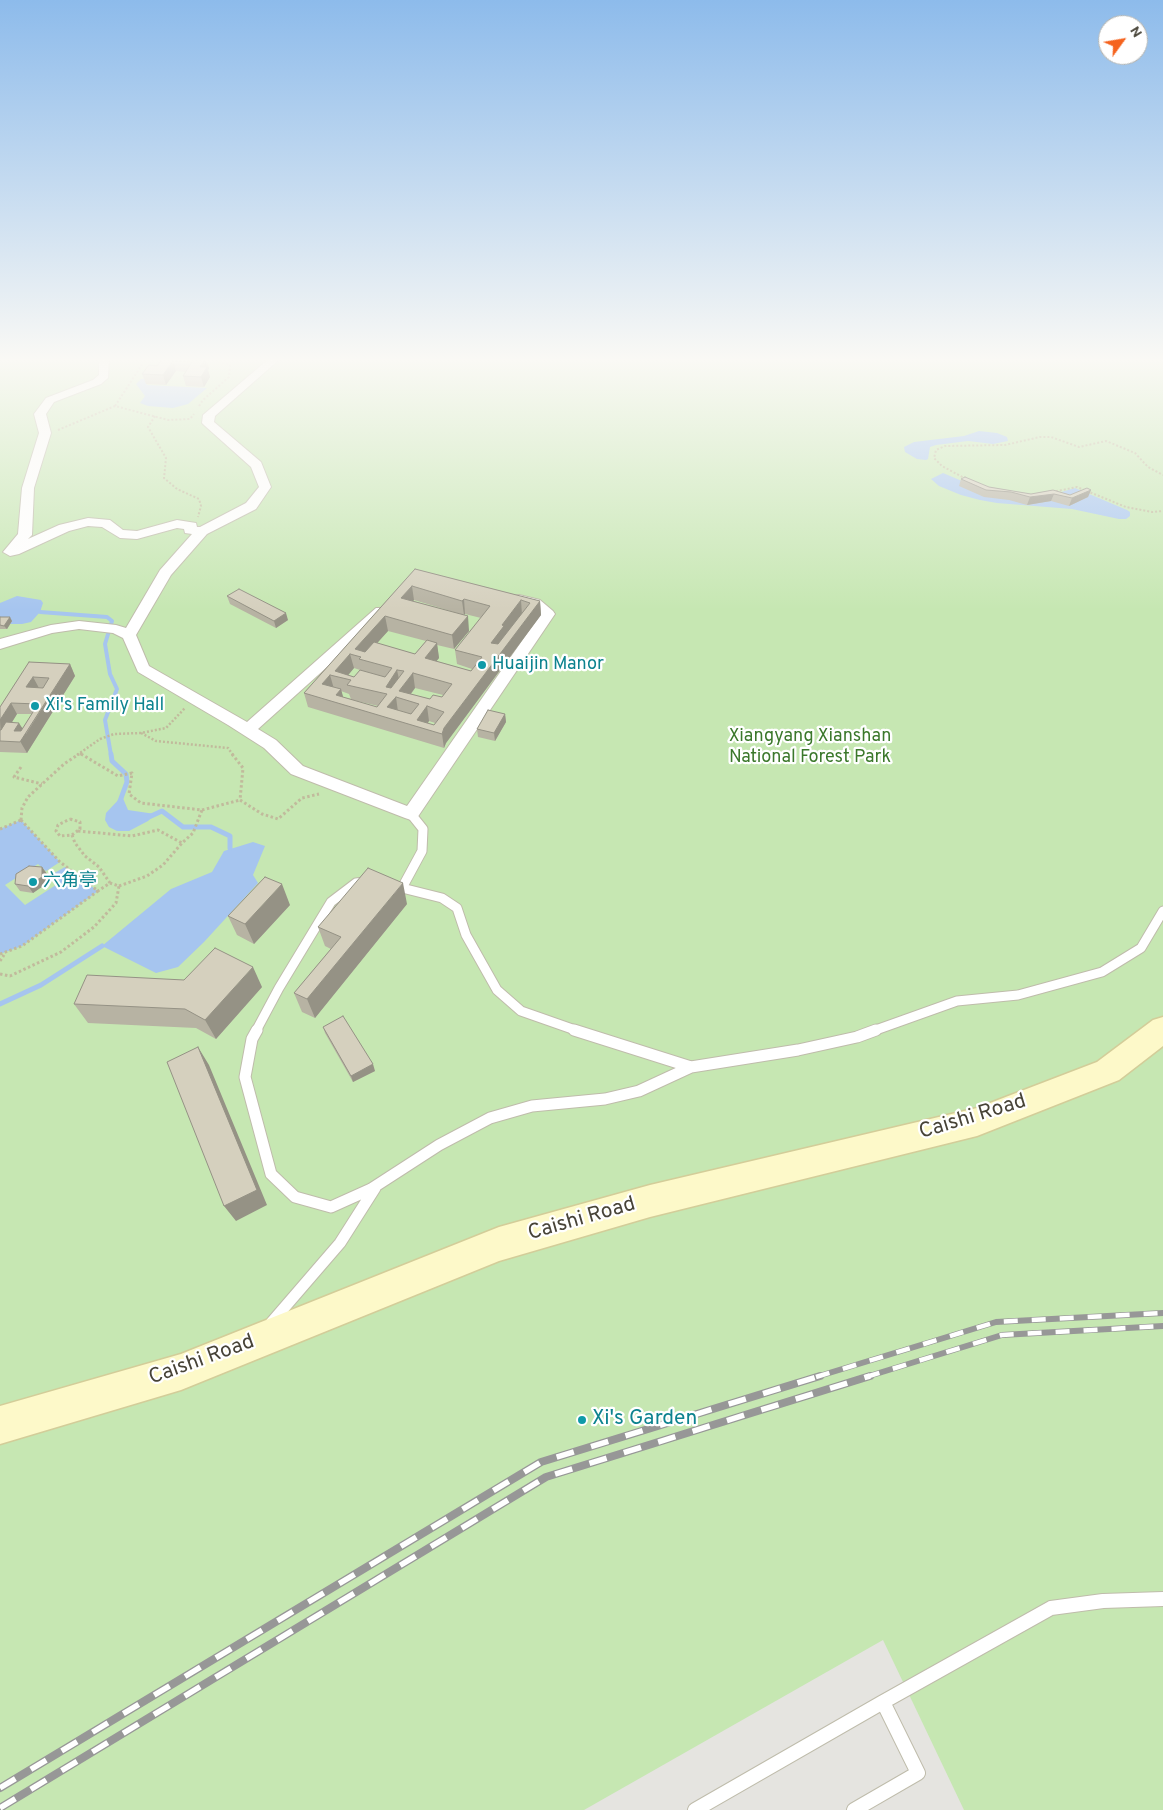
<!DOCTYPE html>
<meta charset="utf-8">
<style>
body{margin:0}
#map{position:relative;width:1163px;height:1810px;overflow:hidden;background:#f4f2e8;font-family:Overpass,sans-serif}
canvas{display:block}
.north{position:absolute;left:1098px;top:15px;width:50px;height:50px;box-sizing:border-box;background:#fff;border:1px solid #b5b4af;border-radius:50%;rotate:58deg;font-size:14px;font-weight:700;line-height:20px;text-align:center;color:#474337}
.north::after{content:'';display:block;margin:auto;width:18px;height:22px;background:#f5631e;clip-path:polygon(50% 0,100% 100%,50% 72%,0 100%)}
</style>
<div id="map">
<canvas width="1163" height="1810"></canvas>
<div class="north">N</div>
</div>
<script>
const ctx = document.querySelector('canvas').getContext('2d');
ctx.lineJoin = 'round';
function paint(path, color) {
  ctx.fillStyle = color;
  ctx.fill(path, 'evenodd');
}
function toPath(rows) {
  const path = new Path2D();
  for (const r of rows) {
    path.moveTo(r[0], r[1]);
    for (let i = 2; i < r.length; i += 2) path.lineTo(r[i], r[i + 1]);
  }
  return path;
}
function trace(path, color, width, dash) {
  ctx.strokeStyle = color;
  ctx.lineWidth = width;
  ctx.lineCap = dash ? 'butt' : 'round';
  ctx.setLineDash(dash || []);
  ctx.stroke(path);
}
function write(font, color, halo, rows, align = 'center') {
  ctx.font = font + ' Overpass,"Noto Sans SC",sans-serif';
  ctx.lineWidth = 4.5;
  ctx.setLineDash([]);
  ctx.textBaseline = 'middle';
  ctx.strokeStyle = halo;
  ctx.fillStyle = color;
  for (const [text, x, y, turn = 0] of rows) {
    ctx.save();
    ctx.translate(x, y);
    ctx.rotate((+turn || 0) * Math.PI / 180);
    ctx.textAlign = isNaN(turn) ? turn : align;
    if (halo) ctx.strokeText(text, 0, 0);
    ctx.fillText(text, 0, 0);
    ctx.restore();
  }
}
paint(toPath([
 [0,357,1163,357,1163,1810,0,1810]
]), '#c6e7b2');
paint(toPath([
 [883,1640,964,1810,584,1810]
]), '#e5e4e0');
paint(toPath([
 [141,379,146,379,147,385,207,388,188,404,173,408,148,406,140,403,145,396,136,384],
 [979,431,997,433,1007,437,1008,441,993,444,968,441,936,445,930,447,928,459,926,460,917,459,905,452,904,447,914,442,964,436],
 [943,473,969,484,1041,498,1075,488,1127,510,1130,512,1130,516,1126,519,1119,519,1072,509,997,503,980,500,961,495,939,486,931,479],
 [17,596,41,600,43,603,40,612,31,622,22,624,10,624,0,620,0,603],
 [122,796,128,810,155,814,148,821,129,831,117,831,109,827,105,820,106,813],
 [21,820,60,862,46,871,38,864,5,885,25,905,59,883,51,875,65,867,98,891,22,946,0,954,0,829],
 [253,842,265,846,253,875,258,883,204,942,178,967,156,973,102,946,171,889,212,872,224,851]
]), '#a6c5ef');
trace(toPath([
 [40,612,107,617,112,621,105,644,110,674,117,689,105,720,111,755]
]), '#a6c5ef', 4);
trace(toPath([
 [111,754,112,761,126,774,127,782,120,801],
 [149,817,162,811,183,827,211,827,230,836,230,848],
 [0,1004,41,985,102,946]
]), '#a6c5ef', 5);
const laneFar2 = toPath([
 [402,888,442,898,457,908,466,935,497,990,521,1011,578,1031],
 [393,890,402,888,422,851,423,829,411,814],
 [256,1031,279,988,331,902,356,883,364,882],
 [873,1031,957,1001,1018,995,1102,972,1141,948,1163,911]
]);
const laneFar1 = toPath([
 [257,1030,252,1039,245,1077,271,1174,295,1197,331,1207,371,1189,439,1145,490,1118,532,1106,605,1099,639,1091,691,1067,798,1050,857,1037,876,1030],
 [574,1030,691,1067],
 [271,1323,340,1243,375,1188]
]);
const lane = toPath([
 [883,1702,1051,1608,1103,1601,1163,1599],
 [695,1810,883,1702,918,1773,854,1810]
]);
const street = toPath([
 [99,357,109,357,108,378,101,384,54,402,46,414,51,433,34,488,32,535,28,539,59,525,88,518,110,520,123,530,137,531,177,520,196,523,197,527,200,527,246,503,259,487,251,467,204,425,202,423,203,415,271,357,282,357,215,416,214,422,261,462,271,487,256,509,207,534,171,575,136,635,149,666,247,722,376,608,386,608,388,611,386,614,258,729,276,740,303,766,407,806,540,615,530,606,514,602,512,599,514,596,519,595,540,600,553,611,555,614,417,818,411,820,405,818,291,774,264,748,228,725,138,672,123,638,113,633,79,629,52,633,0,649,0,639,51,625,79,621,116,625,126,628,160,570,192,534,185,533,184,529,177,528,137,539,120,538,102,527,88,526,69,531,19,554,10,556,3,552,18,534,22,488,39,433,34,414,46,398,93,380,99,375,99,357]
]);
const secondary = toPath([
 [1163,1017,1163,1046,1119,1080,977,1136,650,1217,499,1261,181,1390,0,1444,0,1406,181,1354,499,1227,650,1185,977,1108,1097,1062,1153,1020,1163,1017]
]);
trace(laneFar2, '#bfbcab', 11);
trace(laneFar1, '#bfbcab', 13);
trace(lane, '#bfbcab', 16);
trace(street, '#bfbcab', 2);
trace(secondary, '#d3cd99', 3);
trace(toPath([
 [115,406,147,357],
 [199,406,203,400,229,377,230,365,205,357],
 [155,416,148,427,166,458,164,478,177,489,199,499,201,506,198,517],
 [58,430,115,406,168,420,190,419,194,414],
 [966,479,942,466,934,458,936,450,945,446,1005,445,1040,437,1051,437,1079,447,1106,441,1135,453,1148,467,1163,475],
 [1052,492,1077,487,1126,507,1152,512,1163,511]
]), '#c1ba9c', 2, [2, 2]);
trace(toPath([
 [141,733,156,741,228,748,233,755],
 [80,753,83,755],
 [77,755,100,739,114,734,141,733,166,728,185,708]
]), '#c1ba9c', 2.5, [2, 2]);
trace(toPath([
 [81,754,118,776,132,773,129,794,141,803,202,810,240,800],
 [232,754,243,768,240,800,262,814,278,819,302,798,319,794],
 [21,767,14,777,42,784],
 [70,819,80,822,80,829,72,835,60,836,56,831,58,825,70,819],
 [21,820,22,808,28,797,64,764,79,754],
 [0,829,21,820],
 [78,831,132,836,158,830,182,843,193,833,202,810],
 [72,835,75,843,85,856,99,867,110,883,98,891],
 [119,886,147,876,163,865,182,843],
 [0,954,22,946,98,891,60,862,21,820],
 [0,961,4,955],
 [0,974,10,976,61,952,94,927,116,903,119,886,110,883]
]), '#c1ba9c', 3, [2.5, 2.5]);
trace(laneFar2, '#fff', 9);
trace(laneFar1, '#fff', 11);
trace(lane, '#fff', 14);
paint(street, '#fff');
paint(secondary, '#fdf9c9');
const railFar1 = toPath([
 [816,1377,996,1322,1163,1313],
 [866,1377,1002,1335,1163,1326]
]);
const rail = toPath([
 [0,1788,541,1462,820,1376],
 [0,1808,546,1477,870,1376]
]);
trace(railFar1, '#979797', 6);
trace(rail, '#979797', 8);
trace(railFar1, '#fff', 4.5, [14]);
trace(rail, '#fff', 5.5, [18]);
paint(toPath([
 [164,357,205,358,209,368,208,370,210,377,204,387,186,386,183,376,186,372,176,371,166,385,146,384,142,374,157,366],
 [961,479,989,487,1031,494,1053,490,1070,495,1091,490,1088,497,1069,506,1051,501,1027,505,1009,500,984,497,959,486],
 [415,569,540,601,541,615,446,743,444,748,308,707,304,693],
 [414,600,457,613,413,601],
 [465,614,481,618,455,650,457,664,472,669,471,671,436,661,439,658,437,645,454,649,469,631,464,615],
 [388,631,426,641,415,654,377,643],
 [354,668,360,670,354,677,348,675],
 [415,688,443,695,442,697,430,699,411,694],
 [341,691,349,694,351,699,343,697],
 [353,700,378,706,377,707],
 [429,721,435,723,434,725,428,723],
 [227,596,288,620,276,628,230,604],
 [0,617,12,621,7,629,0,629],
 [29,662,70,664,75,676,27,753,0,752,0,707],
 [17,714,32,714,23,728,12,722],
 [505,714,506,722,495,741,478,737,477,729],
 [42,867,47,874,46,884,33,893,20,891,15,884],
 [407,904,315,1018,302,1012,294,993,331,949,325,946,318,927],
 [290,905,254,944,237,935,228,916],
 [262,987,216,1039,196,1028,88,1023,74,1004],
 [323,1027,375,1071,353,1082,325,1033]
]), '#b7b3a3');
paint(toPath([
 [202,357,204,357,205,359,206,358,209,368,208,370,210,377,204,387,201,377,200,367],
 [173,361,176,371,166,385,163,375],
 [1091,490,1088,497,1069,506,1072,498],
 [1054,494,1051,501,1027,505,1030,497],
 [412,586,414,600,403,613,401,598],
 [464,599,465,614,464,615,462,601],
 [521,600,522,615,493,657,491,643,502,625],
 [540,601,541,615,446,743,444,748,442,734,444,728],
 [286,613,288,620,276,628,274,621],
 [385,616,388,631,362,660,355,649],
 [468,616,469,631,454,649,452,635],
 [10,617,12,621,7,629,4,626],
 [437,643,439,658,427,673,425,658],
 [350,654,354,668,345,679,335,671],
 [70,664,75,676,27,753,14,731,19,723,26,734],
 [397,670,400,684,389,701,386,687],
 [413,673,415,688,406,700,399,691],
 [330,675,334,689,322,684],
 [33,677,39,688,26,687],
 [341,689,345,704,336,695],
 [396,697,398,712,387,707],
 [11,703,17,714,1,740,0,720],
 [427,706,429,721,424,728,417,720],
 [505,714,506,722,495,741,494,733],
 [42,867,47,874,46,884,33,893,28,886],
 [403,883,407,904,315,1018,307,999],
 [282,884,290,905,254,944,245,924],
 [253,967,262,987,216,1039,205,1020],
 [198,1047,209,1065,267,1205,236,1221,224,1206],
 [373,1064,375,1071,353,1082,351,1076]
]), '#959285');
const building = toPath([
 [164,357,202,357,202,358,206,358,200,367,207,367,201,377,183,376,192,362,173,361,163,375,142,374,149,365,157,366,164,357],
 [965,477,989,487,1031,494,1053,490,1070,495,1087,488,1091,490,1072,498,1054,494,1030,497,1011,492,986,490,961,479,965,477],
 [415,569,540,601,444,728,442,734,304,693,415,569],
 [412,586,462,601,464,599,490,606,455,650,482,657,471,671,425,658,437,643,427,640,415,654,374,642,365,652,355,649,385,616,452,635,468,616,401,598,412,586],
 [521,600,530,603,498,644,491,643,504,626,502,625,521,600],
 [350,654,361,657,359,659,392,668,385,677,360,670,354,677,335,671,350,654],
 [397,670,404,671,391,688,386,687,397,670],
 [413,673,452,684,442,697,433,695,430,699,399,691,413,673],
 [330,675,351,680,347,685,387,694,377,707,336,695,341,689,322,684,330,675],
 [396,697,419,704,411,714,387,707,396,697],
 [427,706,444,712,434,725,417,720,427,706],
 [239,589,286,613,274,621,227,596,239,589],
 [0,617,10,617,4,626,0,625,0,617],
 [29,662,70,664,20,742,0,741,0,730,1,730,6,722,19,723,14,731,21,731,38,704,11,703,0,720,0,707,29,662],
 [33,677,49,678,43,688,26,687,33,677],
 [488,710,505,714,494,733,477,729,488,710],
 [29,866,42,867,42,877,28,886,15,884,16,874,29,866],
 [368,868,403,883,307,999,294,993,341,937,318,927,368,868],
 [265,877,282,884,245,924,228,916,265,877],
 [215,948,253,967,205,1020,185,1009,74,1004,87,975,184,980,215,948],
 [343,1016,373,1064,351,1076,323,1027,343,1016],
 [198,1047,257,1190,224,1206,167,1062,198,1047]
]);
paint(building, '#d5d0be');
trace(building, '#959285', 1);
const sky = ctx.createLinearGradient(0, 0, 0, 610);
sky.addColorStop(0, '#8dbbeb');
sky.addColorStop(0.59, '#faf9f5');
sky.addColorStop(1, '#faf9f500');
ctx.fillStyle = sky;
ctx.fillRect(0, 0, 1163, 610);
for (const [x, y, r, color] of [
 [482,665,5,"#0f9aa8"],
 [35,706,5,"#0f9aa8"],
 [33,882,5,"#0f9aa8"],
 [582,1420,5,"#0f9aa8"]
]) {
  const dot = new Path2D();
  dot.arc(x, y, r, 0, 2 * Math.PI);
  ctx.fillStyle = color;
  ctx.fill(dot);
  trace(dot, '#fff', 2);
}
write('18px', '#0d838f', '#fff', [
 ["Huaijin Manor",492,665],
 ["Xi's Family Hall",45,706],
 ["六角亭",43,882]
], 'left');
write('18px', '#3b782b', '#fff', [
 ["Xiangyang Xianshan",810,737],
 ["National Forest Park",810,758]
]);
write('21px', '#474337', '#fff', [
 ["Caishi Road",973,1118,-17],
 ["Caishi Road",582,1220,-16],
 ["Caishi Road",202,1361,-20]
]);
write('21px', '#0d838f', '#fff', [
 ["Xi's Garden",592,1420]
], 'left');
</script>
